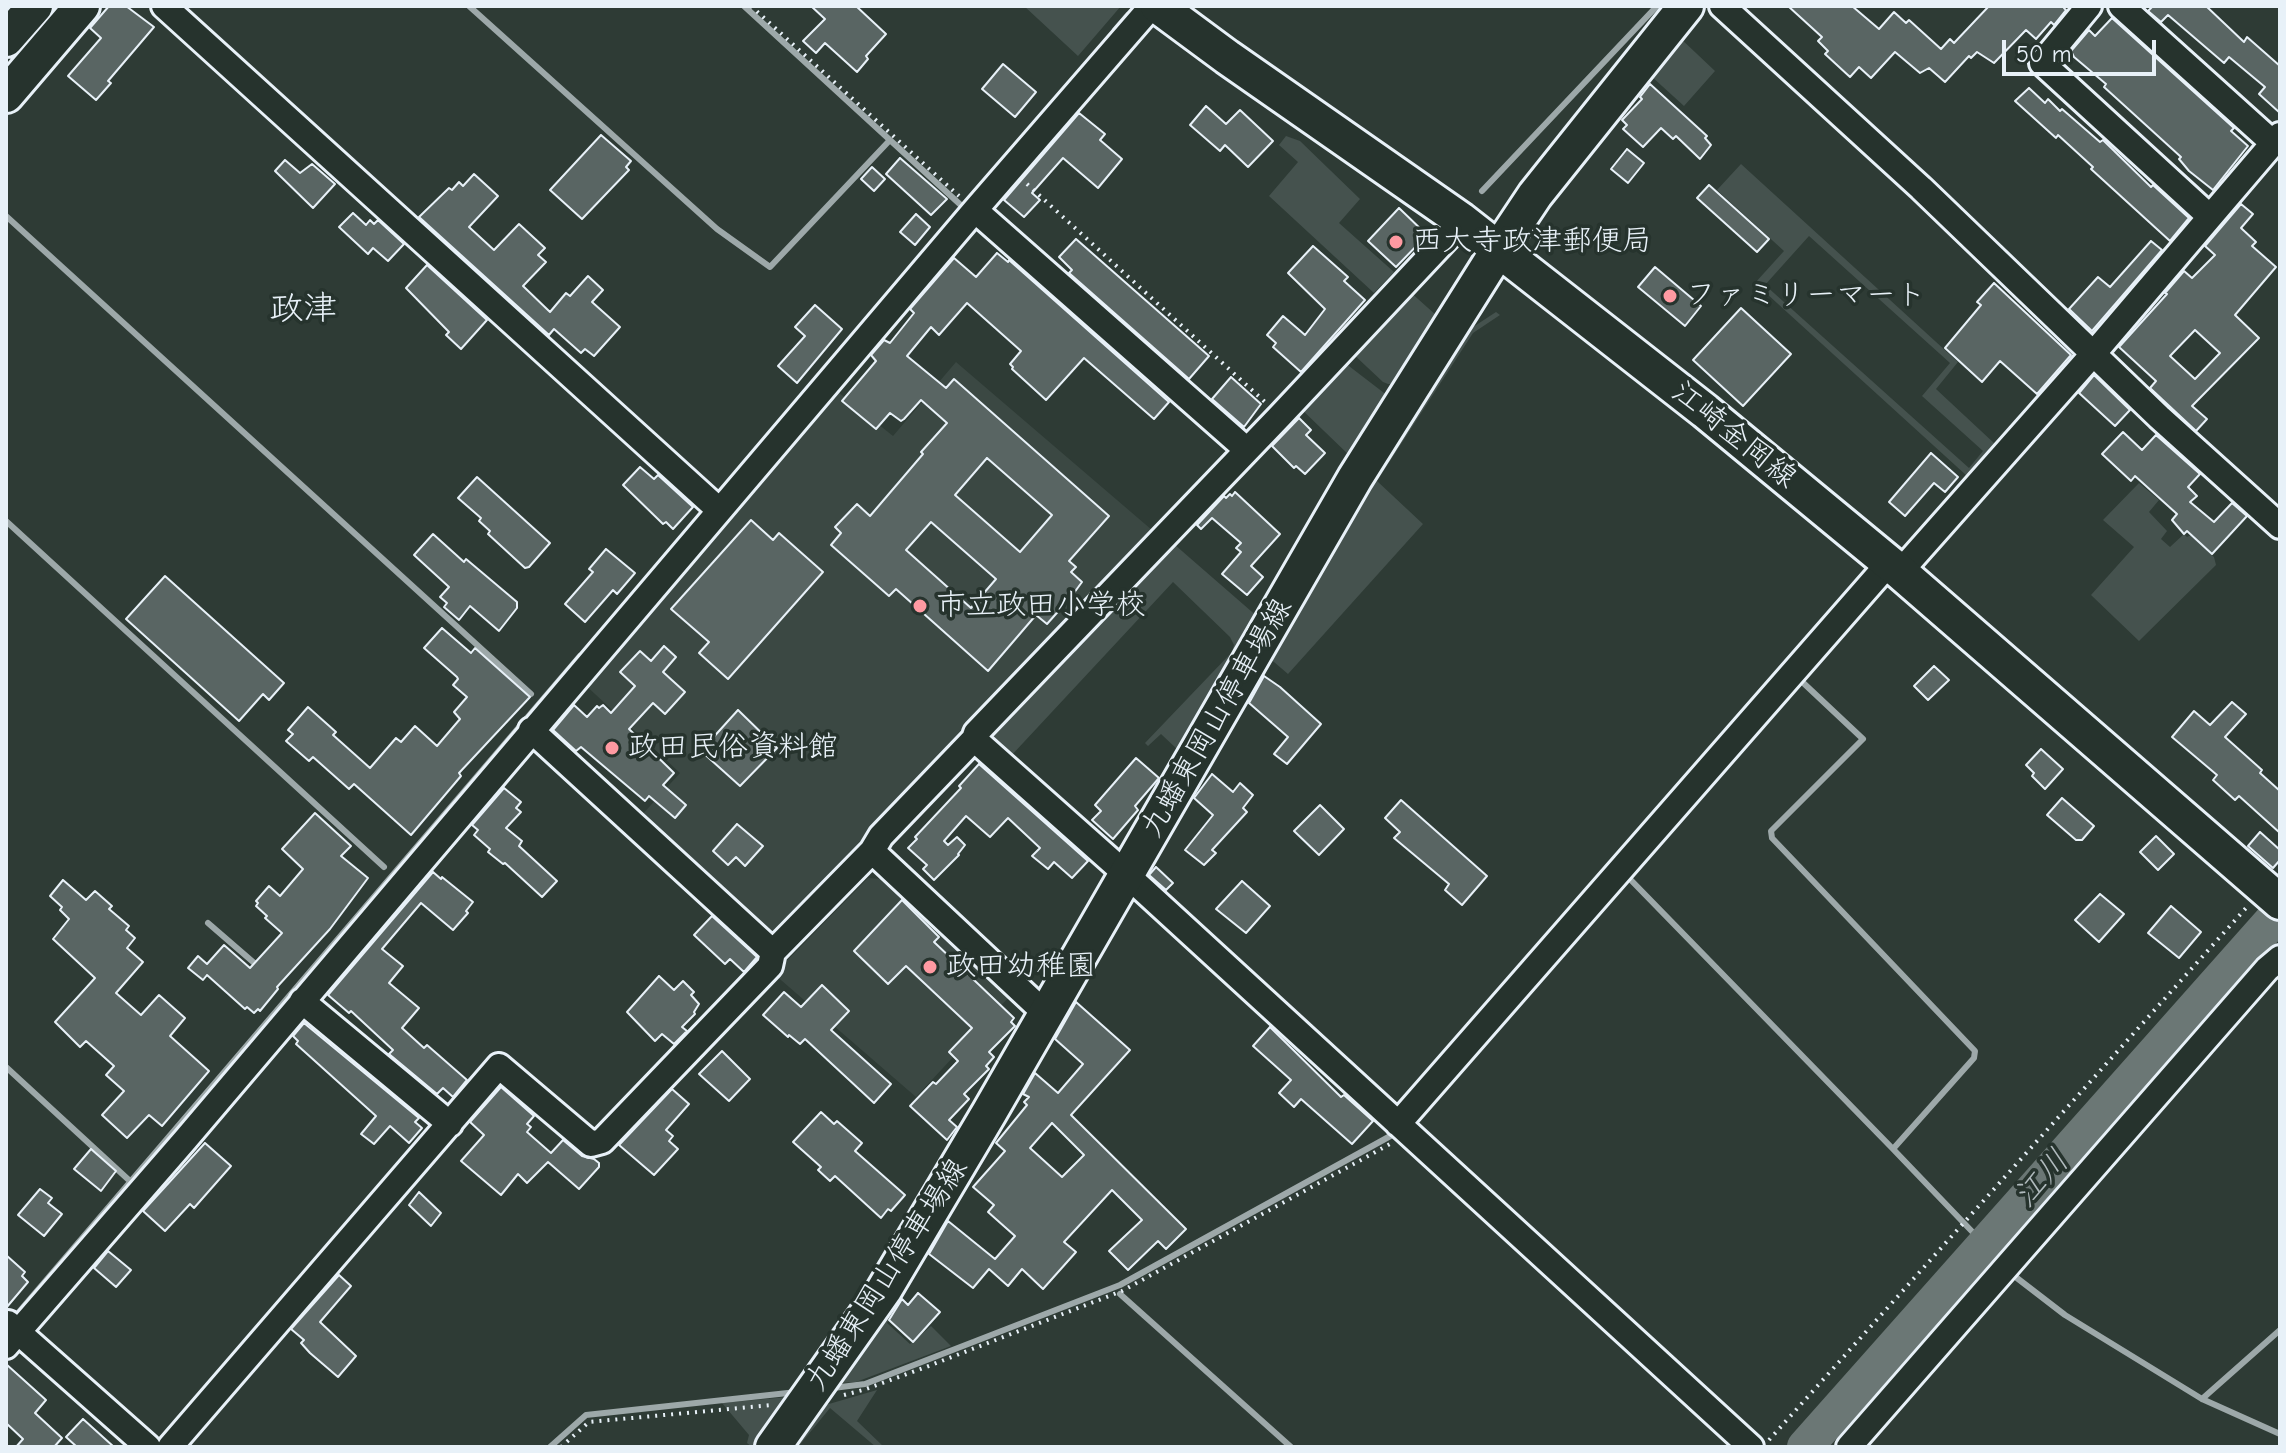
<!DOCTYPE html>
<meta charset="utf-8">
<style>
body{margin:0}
#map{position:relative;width:2286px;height:1453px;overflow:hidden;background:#2e3b35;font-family:"Comic Neue",sans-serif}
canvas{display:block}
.frame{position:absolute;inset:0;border:8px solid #e8f1f8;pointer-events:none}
.scale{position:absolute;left:2002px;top:40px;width:154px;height:36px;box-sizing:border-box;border:4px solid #e8f1f8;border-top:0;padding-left:10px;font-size:24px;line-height:28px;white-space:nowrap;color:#e8f1f8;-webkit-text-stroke:6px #26332d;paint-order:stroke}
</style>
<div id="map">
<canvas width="2286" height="1453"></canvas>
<div class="frame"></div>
<div class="scale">50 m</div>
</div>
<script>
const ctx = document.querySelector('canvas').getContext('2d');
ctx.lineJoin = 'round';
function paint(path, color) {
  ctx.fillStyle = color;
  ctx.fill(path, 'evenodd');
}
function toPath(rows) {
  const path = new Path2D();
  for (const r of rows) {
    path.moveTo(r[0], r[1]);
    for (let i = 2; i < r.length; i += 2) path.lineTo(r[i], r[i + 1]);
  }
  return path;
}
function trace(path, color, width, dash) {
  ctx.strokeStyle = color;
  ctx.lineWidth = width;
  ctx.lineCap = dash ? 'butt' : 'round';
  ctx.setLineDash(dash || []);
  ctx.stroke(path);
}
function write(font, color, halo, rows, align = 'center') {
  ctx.font = font + ' "Comic Neue","Klee One",sans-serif';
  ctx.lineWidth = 7;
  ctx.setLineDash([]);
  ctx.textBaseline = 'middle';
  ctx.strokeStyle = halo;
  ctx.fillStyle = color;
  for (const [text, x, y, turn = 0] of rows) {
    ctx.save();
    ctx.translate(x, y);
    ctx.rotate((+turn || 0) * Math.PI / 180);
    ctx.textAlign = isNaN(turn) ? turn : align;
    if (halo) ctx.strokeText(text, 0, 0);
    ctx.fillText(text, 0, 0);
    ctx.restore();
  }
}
paint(toPath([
 [956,362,1152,530,960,735,960,742,781,931,765,932,640,817,680,773,581,681,833,388,893,436],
 [868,878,882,879,1009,997,916,1097,774,974]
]), '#3b4843');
paint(toPath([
 [1024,6,1121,6,1078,56],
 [1678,36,1715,71,1684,106,1651,76],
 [1286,136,1300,141,1360,199,1339,223,1394,272,1374,293,1269,196,1298,162,1279,145],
 [1741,164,1958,362,1936,389,1995,444,1967,476,1755,283,1784,251,1717,190],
 [1809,236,1950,363,1922,396,1983,451,1969,468,1765,285],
 [1408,290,1437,316,1396,384,1388,384,1383,382,1351,352],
 [1496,312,1500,315,1473,333,1377,481,1423,524,1288,674,1267,656,1370,478,1470,329],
 [1345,363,1388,396,1351,457,1296,404],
 [2139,483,2159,500,2149,512,2167,531,2161,539,2170,547,2184,534,2187,537,2191,535,2214,557,2216,565,2139,641,2091,595,2134,547,2103,520],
 [1167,538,1259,618,1168,771,1178,750,1161,734,1148,746,1145,743,1232,652,1234,645,1230,637,1173,582,1010,757,988,737],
 [895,1294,901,1299,887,1323,910,1344,931,1326,951,1346,856,1382,835,1383],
 [877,1390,857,1421,884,1447,876,1447,830,1408,798,1447,792,1447,822,1406],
 [799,1396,764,1447,752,1447,747,1443,749,1435,722,1403]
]), '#45524e');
trace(toPath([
 [469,6,717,229,770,267,890,140],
 [744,6,964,208],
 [1115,30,1128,15],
 [1482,191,1657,6],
 [6,216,531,694],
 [6,521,384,867],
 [1797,677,1863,739,1771,831,1772,838,1975,1051,1974,1058,1893,1149,1984,1244],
 [1625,874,1893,1149],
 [2274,921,2280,927],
 [208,923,260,968],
 [6,1067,131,1182],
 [1981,1247,1996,1260],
 [2013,1275,2065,1315,2202,1399,2280,1434],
 [1120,1294,1291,1447],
 [13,1319,580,656],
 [833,1388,865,1384,1120,1285,1394,1134,1397,1136],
 [2202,1399,2280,1330],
 [550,1447,586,1415,797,1392]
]), '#9da8a9', 6);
trace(toPath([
 [1805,1447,2280,912]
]), '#6b7775', 36);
const building = toPath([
 [109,6,126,6,154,27,108,81,111,83,96,100,68,76,101,38,90,28,109,6],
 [811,6,856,6,886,34,866,56,868,59,857,72,825,43,816,53,803,41,825,19,811,6],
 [1788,6,1852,6,1879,29,1894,12,1906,23,1909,20,1941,49,1950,39,1954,43,1989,6,2066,6,2064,8,2066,10,2054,25,2051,22,2036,39,2026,30,1994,63,1977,52,1971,58,1969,56,1945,82,1929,68,1920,73,1895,52,1871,78,1859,67,1850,77,1825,54,1828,51,1818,41,1822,37,1788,6],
 [2153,6,2206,6,2244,42,2247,37,2280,66,2280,113,2259,94,2265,87,2229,57,2224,63,2168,15,2161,22,2148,11,2153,6],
 [2112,18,2234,128,2231,131,2248,146,2213,190,2189,171,2179,159,2181,157,2104,87,2106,84,2074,57,2071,51,2089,30,2095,36,2112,18],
 [1003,64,1036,92,1015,117,982,89,1003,64],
 [1650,84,1707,136,1705,138,1711,145,1700,159,1676,136,1673,139,1661,128,1643,147,1623,129,1627,125,1622,120,1642,99,1640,97,1650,84],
 [2029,88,2045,103,2048,99,2060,111,2062,109,2100,142,2103,140,2151,187,2153,185,2189,218,2170,241,2091,169,2093,167,2058,135,2056,138,2015,101,2029,88],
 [1206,106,1226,124,1240,110,1273,141,1248,167,1225,145,1220,151,1190,125,1206,106],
 [1079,113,1105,134,1100,140,1122,159,1098,188,1063,158,1032,193,1040,200,1024,217,1004,200,1079,113],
 [601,135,631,161,626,167,629,170,582,219,550,190,601,135],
 [1627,149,1644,163,1628,183,1611,169,1627,149],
 [900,158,947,199,931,215,886,174,900,158],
 [285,160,300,173,312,164,335,184,313,208,275,171,285,160],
 [872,167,885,179,874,191,861,179,872,167],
 [474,174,498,196,469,227,494,250,519,224,545,248,538,255,546,262,523,286,550,312,566,293,570,296,588,276,603,290,592,302,620,327,594,356,585,349,581,353,554,329,549,335,419,217,449,188,452,190,459,182,463,186,474,174],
 [1709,185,1769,239,1757,252,1697,198,1709,185],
 [2241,204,2253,214,2241,228,2256,242,2252,246,2276,267,2235,315,2259,338,2192,406,2207,419,2196,431,2150,388,2156,381,2119,347,2167,294,2165,293,2184,271,2192,278,2215,255,2205,246,2241,204],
 [2195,330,2220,353,2195,379,2170,356,2195,330],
 [1399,208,1427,235,1396,267,1368,241,1399,208],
 [353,213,366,225,370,220,374,224,378,220,404,244,388,261,373,248,368,254,339,227,353,213],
 [916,214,930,227,915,245,900,232,916,214],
 [1076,239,1209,356,1189,379,1069,273,1072,270,1059,257,1076,239],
 [2151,241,2162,250,2092,331,2069,309,2098,277,2110,287,2151,241],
 [1313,246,1348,277,1344,281,1365,300,1301,372,1273,347,1276,343,1267,335,1283,316,1305,335,1325,309,1288,273,1313,246],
 [997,253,1008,262,1009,260,1169,402,1154,419,1084,358,1046,400,1012,369,1013,367,1010,364,1021,351,967,303,939,335,931,327,907,356,946,388,954,379,1109,516,1069,561,1076,567,1071,572,1082,582,1071,597,1047,624,1036,615,988,671,896,589,889,596,831,545,841,533,835,527,857,504,870,516,923,454,921,452,947,423,921,400,904,419,901,421,890,413,876,429,842,401,876,361,871,355,884,340,890,343,914,313,910,309,954,258,976,277,997,253],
 [987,458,1052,515,1020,552,955,495,987,458],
 [931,522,996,579,971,608,906,550,931,522],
 [427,265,487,320,461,349,446,335,449,332,406,288,427,265],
 [1655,267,1701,306,1685,326,1638,287,1655,267],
 [1994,283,2071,355,2037,394,2000,361,1982,382,1945,348,1981,305,1977,302,1994,283],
 [815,305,842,329,797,383,778,366,805,336,795,327,815,305],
 [1741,308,1791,354,1743,406,1693,360,1741,308],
 [2094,375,2130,410,2115,426,2079,393,2094,375],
 [1231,377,1261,404,1244,427,1212,399,1231,377],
 [1299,418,1311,430,1306,435,1325,453,1305,474,1296,466,1294,468,1272,446,1299,418],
 [2123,432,2142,450,2156,435,2200,474,2188,487,2197,496,2190,502,2214,522,2232,503,2247,516,2212,554,2187,531,2184,534,2172,520,2177,514,2135,476,2131,481,2102,454,2123,432],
 [1931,453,1958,477,1945,492,1934,483,1905,516,1889,502,1931,453],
 [640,467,654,479,658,475,693,507,673,529,666,522,663,524,623,485,640,467],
 [477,477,550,543,529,567,525,568,488,534,490,531,479,521,481,518,458,498,477,477],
 [1235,492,1280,534,1251,566,1263,577,1247,595,1222,574,1241,552,1236,548,1241,543,1212,518,1201,529,1197,525,1224,496,1226,498,1230,494,1232,496,1235,492],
 [751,520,773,540,779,533,823,572,728,679,699,653,709,642,671,609,751,520],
 [433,534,464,562,466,559,517,602,517,608,499,631,470,606,459,620,444,607,447,603,440,597,449,587,414,555,433,534],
 [606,549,635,573,617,594,613,590,585,622,565,604,593,572,589,569,606,549],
 [165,576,284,683,269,700,263,694,239,721,126,619,165,576],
 [442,628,471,653,475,648,530,697,459,773,461,776,411,835,354,784,349,789,313,757,309,761,286,741,293,734,288,730,308,707,336,732,333,735,370,768,396,738,401,742,415,726,437,746,460,719,454,712,467,697,453,685,458,679,457,677,424,648,442,628],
 [664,646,676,657,663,672,685,692,665,714,653,703,629,729,674,773,663,785,686,805,675,818,649,796,645,801,581,747,576,751,553,730,574,705,587,717,597,706,599,708,603,705,611,713,635,686,620,672,640,651,651,661,664,646],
 [1934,666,1949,680,1928,700,1914,686,1934,666],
 [1264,676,1280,687,1321,724,1287,764,1274,754,1288,737,1249,703,1264,676],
 [2232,702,2246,714,2225,737,2262,770,2260,773,2280,791,2280,833,2239,796,2235,800,2213,780,2217,775,2172,737,2194,711,2210,725,2232,702],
 [738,710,777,748,740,786,701,751,738,710],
 [2041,749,2063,769,2045,789,2032,776,2034,773,2026,765,2041,749],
 [1136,758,1159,778,1135,806,1138,810,1113,839,1092,820,1101,811,1095,805,1136,758],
 [979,764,1088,861,1072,878,1054,862,1048,869,1032,856,1040,848,1008,818,990,837,966,816,944,841,948,845,957,837,965,845,958,854,959,855,934,880,923,869,927,865,908,848,917,839,915,837,961,788,959,786,979,764],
 [1212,774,1233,792,1240,783,1253,795,1243,808,1247,812,1212,850,1216,853,1204,865,1185,850,1213,815,1194,798,1212,774],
 [504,788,521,802,516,808,521,812,506,828,522,841,519,846,557,881,542,897,505,863,503,864,488,852,490,849,474,835,478,830,472,825,504,788],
 [2062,798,2094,826,2082,840,2076,840,2047,815,2062,798],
 [1401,800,1487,876,1462,905,1445,890,1449,884,1394,838,1400,832,1385,818,1401,800],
 [1320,805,1344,829,1319,855,1294,831,1320,805],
 [315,813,351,846,341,856,368,878,330,929,277,987,278,989,260,1011,258,1009,254,1013,247,1007,245,1009,207,975,203,980,188,968,198,956,207,964,224,945,250,968,282,933,265,918,267,916,256,906,258,903,256,901,269,886,280,896,303,869,282,849,315,813],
 [737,824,763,846,745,866,736,857,728,865,713,851,737,824],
 [2260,832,2280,850,2280,860,2273,868,2248,846,2260,832],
 [2156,836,2174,854,2158,870,2140,852,2156,836],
 [1156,867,1173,883,1166,890,1149,875,1156,867],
 [433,872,441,879,442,877,473,902,466,911,468,913,453,930,421,903,382,949,403,966,389,983,419,1008,402,1028,424,1048,427,1045,467,1080,453,1097,443,1088,437,1094,389,1054,393,1050,351,1011,349,1013,328,995,433,872],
 [63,880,86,900,95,891,112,906,109,909,129,926,126,930,135,938,127,948,143,962,116,993,141,1015,159,995,185,1018,170,1036,209,1071,162,1126,149,1115,127,1138,102,1115,124,1091,106,1075,114,1066,86,1041,80,1047,55,1022,95,978,53,939,69,919,60,910,62,907,50,896,63,880],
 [1242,881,1270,906,1246,933,1216,909,1242,881],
 [2100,894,2124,914,2099,942,2075,920,2100,894],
 [902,900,939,937,934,942,1014,1018,1011,1022,1015,1026,989,1052,994,1057,986,1066,989,1069,964,1094,969,1099,949,1120,957,1127,947,1140,910,1106,933,1082,936,1084,958,1061,949,1052,972,1028,906,966,888,984,854,951,902,900],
 [2171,906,2201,932,2179,958,2148,933,2171,906],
 [712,916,757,957,744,972,730,959,725,964,694,935,712,916],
 [659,976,674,990,683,981,694,992,691,995,699,1004,694,1012,695,1014,682,1027,687,1031,674,1044,662,1034,655,1041,627,1012,659,976],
 [822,985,849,1011,831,1030,891,1084,874,1103,805,1039,800,1044,789,1035,788,1037,763,1015,784,992,801,1007,822,985],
 [1076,1002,1130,1050,1071,1115,1186,1229,1166,1249,1158,1241,1128,1270,1109,1251,1142,1220,1112,1190,1064,1242,1076,1252,1043,1289,1022,1269,1008,1286,989,1269,973,1288,929,1254,948,1221,995,1259,1015,1236,988,1212,994,1205,973,1187,1005,1151,996,1143,1027,1105,1024,1102,1029,1097,1023,1094,1035,1073,1058,1093,1083,1064,1055,1039,1076,1002],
 [1052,1123,1084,1155,1062,1177,1030,1148,1052,1123],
 [304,1023,419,1118,415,1122,422,1128,409,1143,390,1126,374,1144,361,1134,376,1116,296,1044,298,1041,293,1036,304,1023],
 [1270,1027,1341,1097,1344,1095,1373,1121,1352,1144,1301,1099,1294,1107,1279,1093,1291,1080,1253,1046,1270,1027],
 [722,1051,750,1079,729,1101,699,1074,722,1051],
 [501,1087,534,1116,527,1124,531,1127,527,1132,551,1153,563,1140,582,1156,594,1159,599,1163,599,1167,579,1189,548,1162,527,1183,518,1174,501,1195,461,1161,484,1135,470,1122,501,1087],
 [672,1089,689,1104,666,1130,673,1136,669,1141,678,1149,654,1175,619,1145,672,1089],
 [821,1112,834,1124,837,1121,862,1143,855,1151,905,1195,891,1211,888,1209,881,1218,835,1176,830,1181,818,1170,821,1167,793,1142,821,1112],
 [205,1143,231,1166,194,1208,190,1204,165,1231,143,1211,205,1143],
 [91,1149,116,1171,101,1191,74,1169,91,1149],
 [40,1189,52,1198,48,1203,62,1214,44,1236,18,1215,40,1189],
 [419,1192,441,1213,431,1226,409,1205,419,1192],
 [108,1251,131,1270,116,1287,94,1268,108,1251],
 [6,1255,25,1272,22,1276,28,1282,6,1308,6,1255],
 [339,1275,351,1286,320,1322,356,1356,338,1377,310,1353,301,1343,304,1340,291,1329,339,1275],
 [918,1293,940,1312,913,1342,889,1320,902,1299,908,1305,918,1293],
 [6,1364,46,1400,35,1413,62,1438,54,1447,16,1447,23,1439,6,1423,6,1364],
 [83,1419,114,1447,77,1447,66,1437,83,1419]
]);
paint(building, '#596563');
trace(building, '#e8f1f8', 2);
const street = toPath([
 [164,6,719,510],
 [1722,6,1921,188,2159,417,2280,526],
 [2089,6,2042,63,2210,217],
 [2121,6,2273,143],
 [975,210,1247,450],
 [1900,572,2094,353,2280,135],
 [531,730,773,952],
 [974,739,1127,875,1751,1447],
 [872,851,1046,1014],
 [302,1001,450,1124],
 [1398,1124,1889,563],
 [8,1323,148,1447],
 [6,1346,185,1140,975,210,1152,6],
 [170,1447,499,1066,591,1144,602,1141,770,966,773,952,872,851,881,836,974,739,976,733,1280,416,1449,236,1461,220],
 [1849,1447,2267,969,2280,958]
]);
const secondary = toPath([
 [1158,6,1227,57,1461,220,1705,411,1900,572,2280,902],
 [6,39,35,6],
 [6,95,82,6],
 [773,1447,884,1290,989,1113,1355,478,1499,249,1535,195,1686,6]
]);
trace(street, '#e8f1f8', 30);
trace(secondary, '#e8f1f8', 40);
trace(toPath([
 [751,6,959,196],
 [1027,184,1265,402],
 [844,1395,863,1390,926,1367,1122,1291,1390,1144],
 [1769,1440,2246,908],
 [561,1447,589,1422,772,1405]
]), '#e8f1f8', 4, [2, 6]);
trace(street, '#26332d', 24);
trace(secondary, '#26332d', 34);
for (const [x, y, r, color] of [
 [1396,242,8,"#ff9aa2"],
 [1670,296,8,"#ff9aa2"],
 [920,606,8,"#ff9aa2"],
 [612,748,8,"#ff9aa2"],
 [930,967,8,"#ff9aa2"]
]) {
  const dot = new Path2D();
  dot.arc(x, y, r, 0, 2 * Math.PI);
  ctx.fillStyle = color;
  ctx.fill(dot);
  trace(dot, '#26332d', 3);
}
write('30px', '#e8f1f8', '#26332d', [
 ["西大寺政津郵便局",1412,242],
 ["ファミリーマート",1686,296],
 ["市立政田小学校",936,606],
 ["政田民俗資料館",628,748],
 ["政田幼稚園",946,967]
], 'left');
write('30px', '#e8f1f8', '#26332d', [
 ["江崎金岡線",1734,435,39],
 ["九蟠東岡山停車場線",1217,718,-60],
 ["九蟠東岡山停車場線",887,1275,-57]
]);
write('italic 32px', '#b0babd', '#26332d', [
 ["江川",2042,1179,-48]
]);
write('34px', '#e8f1f8', '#26332d', [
 ["政津",303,309]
]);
</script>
